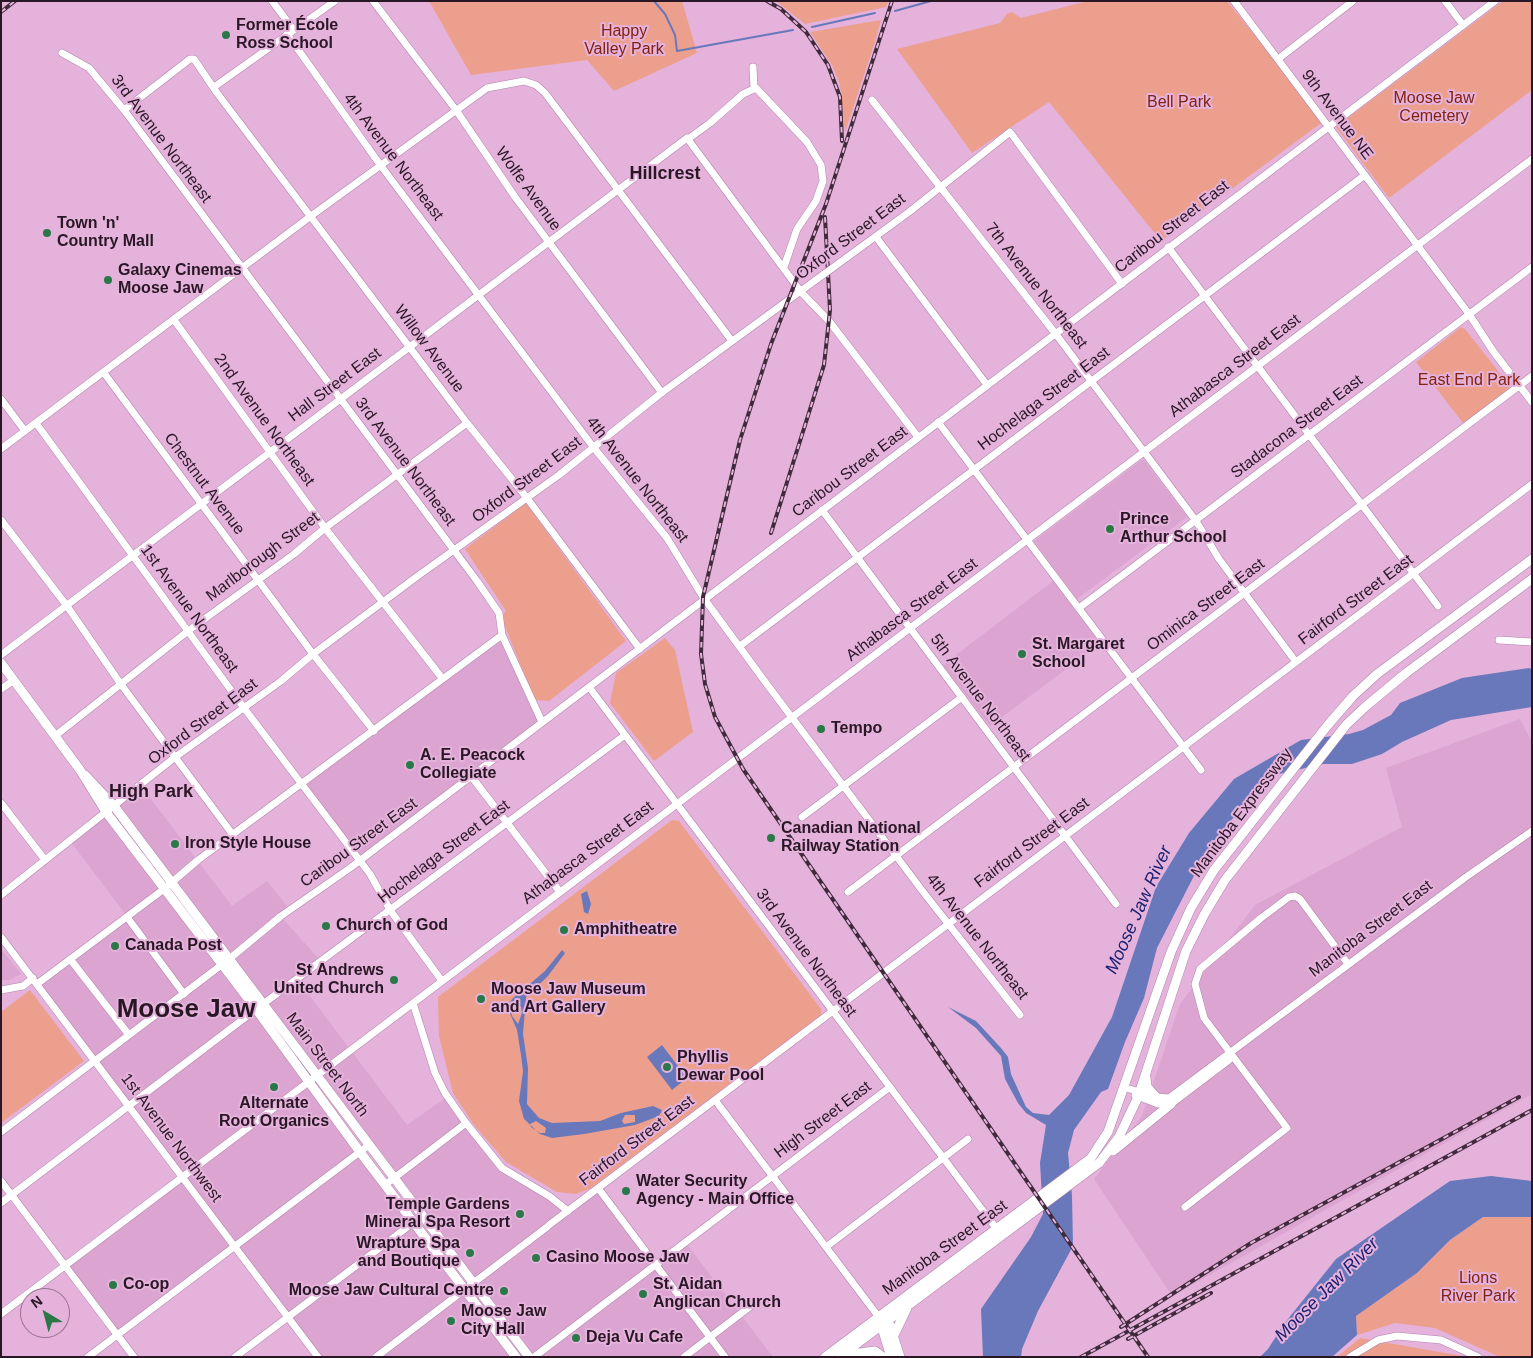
<!DOCTYPE html>
<meta charset="utf-8">
<style>
body{margin:0}
#map{position:relative;width:1533px;height:1358px;overflow:hidden;background:#e4b2db;font-family:Helvetica,sans-serif}
canvas{display:block}
.frame{position:absolute;inset:0;border:2px solid #291726;pointer-events:none}
.north{position:absolute;left:20px;top:1288px;width:50px;height:50px;box-sizing:border-box;background:#e4b2db;border:1px solid #997493;border-radius:50%;rotate:323deg;font-size:14px;font-weight:700;line-height:20px;text-align:center;color:#291726}
.north::after{content:'';display:block;margin:auto;width:18px;height:22px;background:#2a7848;clip-path:polygon(50% 0,100% 100%,50% 72%,0 100%)}
</style>
<div id="map">
<canvas width="1533" height="1358"></canvas>
<div class="frame"></div>
<div class="north">N</div>
</div>
<script>
const ctx = document.querySelector('canvas').getContext('2d');
ctx.lineJoin = 'round';
function paint(path, color) {
  ctx.fillStyle = color;
  ctx.fill(path, 'evenodd');
}
function toPath(rows) {
  const path = new Path2D();
  for (const r of rows) {
    path.moveTo(r[0], r[1]);
    for (let i = 2; i < r.length; i += 2) path.lineTo(r[i], r[i + 1]);
  }
  return path;
}
function trace(path, color, width, dash) {
  ctx.strokeStyle = color;
  ctx.lineWidth = width;
  ctx.lineCap = dash ? 'butt' : 'round';
  ctx.setLineDash(dash || []);
  ctx.stroke(path);
}
function write(font, color, halo, rows, align = 'center') {
  ctx.font = font + ' Helvetica,sans-serif';
  ctx.lineWidth = 4;
  ctx.setLineDash([]);
  ctx.textBaseline = 'middle';
  ctx.strokeStyle = halo;
  ctx.fillStyle = color;
  for (const [text, x, y, turn = 0] of rows) {
    ctx.save();
    ctx.translate(x, y);
    ctx.rotate((+turn || 0) * Math.PI / 180);
    ctx.textAlign = isNaN(turn) ? turn : align;
    if (halo) ctx.strokeText(text, 0, 0);
    ctx.fillText(text, 0, 0);
    ctx.restore();
  }
}
paint(toPath([
 [1143,459,1187,517,1077,599,1034,541],
 [1053,581,1100,644,990,726,943,665],
 [502,635,542,722,358,861,302,783],
 [1520,719,1532,742,1532,1094,1172,1296,1094,1179,1142,1116,1180,1004,1255,905,1402,827,1386,768],
 [141,786,232,906,267,881,290,910,281,917,321,961,297,979,407,1125,447,1097,502,1168,568,1211,598,1188,655,1265,685,1242,773,1357,529,1357,114,806],
 [106,812,516,1357,318,1357,234,1246,118,1335,65,1265,182,1177,37,984,127,916,70,841],
 [1,949,21,974,9,980,1,980]
]), '#dba4d1');
paint(toPath([
 [429,1,682,1,697,53,614,91,587,60,471,75],
 [776,1,888,1,886,7,805,24],
 [1088,1,1227,1,1324,121,1161,241,1049,102,972,153,897,49,1000,23,1007,14,1012,12,1021,18],
 [1503,1,1532,1,1532,90,1389,198,1336,127],
 [881,20,875,42,845,132,840,85,833,67,810,32],
 [1461,327,1465,329,1509,385,1510,389,1463,423,1416,362],
 [526,503,626,641,549,701,535,700,501,617,506,611,465,549],
 [665,638,675,650,693,732,654,761,610,703,616,673],
 [672,820,679,821,821,1009,821,1015,591,1188,576,1194,557,1192,506,1162,474,1125,453,1093,439,1036,438,997],
 [30,990,84,1061,1,1123,1,1012],
 [1483,1217,1532,1217,1532,1357,1500,1357,1435,1328,1395,1323,1357,1335,1356,1316,1417,1273,1450,1240],
 [1360,1338,1468,1357,1337,1357]
]), '#ed9f8e');
paint(toPath([
 [1529,668,1532,669,1532,707,1451,720,1402,742,1382,754,1352,764,1323,764,1270,776,1227,825,1197,870,1157,948,1144,998,1125,1042,1108,1089,1101,1092,1074,1130,1068,1153,1072,1196,1073,1246,1038,1311,1022,1349,1021,1357,983,1357,981,1309,1031,1237,1043,1214,1040,1163,1046,1125,1026,1113,1018,1103,1005,1079,1001,1056,976,1028,948,1007,976,1021,1001,1048,1008,1057,1011,1074,1026,1107,1033,1113,1049,1115,1069,1095,1112,1017,1156,887,1189,833,1234,779,1301,740,1349,734,1363,730,1391,715,1400,703,1462,678],
 [587,891,591,904,588,914,584,912,581,894],
 [562,950,565,953,548,976,526,997,523,1034,528,1068,527,1104,539,1118,552,1123,600,1121,621,1113,653,1106,662,1110,659,1116,635,1125,584,1134,552,1138,540,1134,524,1119,519,1101,523,1071,521,1055,517,1030,509,1011,509,1004,512,999,545,971],
 [515,1002,521,1007,522,1013,518,1024,512,1016,511,1009],
 [625,1115,635,1115,635,1122,624,1124,622,1121],
 [536,1121,546,1128,545,1133,540,1133,531,1127,530,1124],
 [662,1045,687,1078,672,1090,647,1057],
 [1491,1176,1532,1181,1532,1217,1483,1217,1450,1240,1417,1273,1356,1316,1357,1335,1332,1357,1260,1357,1268,1349,1284,1324,1336,1259,1450,1181]
]), '#6978bb');
trace(toPath([
 [654,1,665,14,675,35,677,51,793,30],
 [895,11,931,1],
 [812,27,875,13]
]), '#6978bb', 2);
const minor = toPath([
 [272,1,293,29],
 [373,1,456,110,515,197,662,393],
 [1234,1,1469,314,1493,351,1532,402],
 [1445,1,1463,25],
 [287,34,381,166,594,448,667,538,703,597,766,683,924,893,1020,1015],
 [62,53,89,68,124,110,477,581,499,613,502,635,542,722],
 [1278,59,1353,1],
 [753,67,754,88],
 [214,87,335,1],
 [872,100,1055,333,1196,521,1219,559,1296,662],
 [124,110,190,59,194,59,217,93,467,423,527,498,640,649],
 [688,139,710,123,743,94,756,88,807,142,821,165,823,181,816,201,797,229,784,267],
 [876,237,987,385],
 [1168,247,1438,606],
 [831,269,909,212,1010,132,1122,284],
 [174,320,325,528,442,678],
 [104,373,313,654,374,731],
 [1,399,25,431],
 [938,422,1201,770],
 [36,423,244,708,370,874,390,910,442,981],
 [1,449,311,216,487,88,524,81,536,85,545,93,732,341],
 [822,510,1116,904],
 [1,520,67,606,120,683,233,835],
 [1079,608,1532,267],
 [1499,640,1532,642],
 [740,646,1365,175],
 [1,655,687,138,801,292,829,321,918,437],
 [589,687,999,1232],
 [1,689,14,680],
 [55,736,188,631,294,554,325,528,467,423],
 [471,776,560,892],
 [1,803,45,860],
 [802,817,962,697],
 [848,892,1532,376],
 [1,895,174,758,281,681,313,654,419,575,559,475,660,394,824,274],
 [127,917,184,994],
 [1,937,318,1357],
 [70,959,129,1035],
 [37,984,164,889,198,860,502,635],
 [1,990,23,986,33,978],
 [413,1003,435,1073,445,1093,466,1123,502,1168,549,1196,568,1211],
 [1123,1087,1156,1097,1169,1098,1466,877,1532,831],
 [1135,1095,1158,1104,1171,1104,1229,1060,1231,1054],
 [715,1100,878,1316],
 [1,1132,228,960,281,916,350,868,1495,1],
 [1,1181,134,1357],
 [385,1185,466,1123],
 [598,1188,725,1357],
 [1,1203,263,1004,625,735],
 [1185,1207,1287,1128,1204,1018,1195,984,1200,969,1261,918,1289,897,1295,896,1300,899,1348,964],
 [549,1225,1532,484],
 [826,1247,968,1139],
 [1,1314,1532,159],
 [88,1357,369,1145],
 [235,1357,422,1216],
 [376,1357,547,1227],
 [534,1357,890,1087],
 [684,1357,756,1302],
 [1350,1357,1378,1340,1397,1336,1441,1340,1478,1357]
]);
const major = toPath([
 [1,663,80,770,106,812,256,1009,360,1152,516,1357],
 [85,775,114,806,529,1357],
 [1146,1078,1147,1087,1156,1097],
 [1113,1151,1171,1104],
 [885,1319,888,1320,900,1357],
 [880,1321,891,1357],
 [894,1335,907,1308],
 [844,1355,875,1351,883,1357],
 [825,1357,1091,1158,1108,1132,1171,952,1191,908,1214,870,1327,726,1353,696,1377,674,1532,559],
 [839,1357,1099,1163,1119,1137,1138,1097,1186,951,1204,915,1225,880,1346,725,1365,707,1406,673,1532,579]
]);
trace(minor, '#b283aa', 8);
trace(major, '#b283aa', 10);
trace(minor, '#fff', 7);
trace(major, '#fff', 9);
const rail = toPath([
 [767,1,781,9,806,32,828,65,840,97,842,141],
 [892,1,826,204,771,344,740,440,703,597,701,654,705,684,715,717,743,769,1148,1357],
 [1,12,15,1],
 [771,533,824,365,830,310,825,217],
 [1121,1327,1251,1243,1519,1097],
 [1128,1339,1211,1293],
 [1081,1357,1532,1110]
]);
trace(rail, '#402a3c', 4);
trace(rail, '#e4b2db', 2, [5.5]);
const minorBridge = toPath([
 [824,274,831,269]
]);
trace(minorBridge, '#b283aa', 8, []);
trace(minorBridge, '#fff', 7);
for (const [x, y, r, color] of [
 [226,35,5,"#2a7848"],
 [47,233,5,"#2a7848"],
 [108,280,5,"#2a7848"],
 [1110,529,5,"#2a7848"],
 [1022,654,5,"#2a7848"],
 [821,729,5,"#2a7848"],
 [410,765,5,"#2a7848"],
 [771,838,5,"#2a7848"],
 [175,844,5,"#2a7848"],
 [326,926,5,"#2a7848"],
 [564,930,5,"#2a7848"],
 [115,946,5,"#2a7848"],
 [394,980,5,"#2a7848"],
 [481,999,5,"#2a7848"],
 [667,1067,5,"#2a7848"],
 [274,1087,5,"#2a7848"],
 [626,1191,5,"#2a7848"],
 [520,1214,5,"#2a7848"],
 [470,1253,5,"#2a7848"],
 [536,1258,5,"#2a7848"],
 [113,1285,5,"#2a7848"],
 [504,1291,5,"#2a7848"],
 [643,1294,5,"#2a7848"],
 [451,1321,5,"#2a7848"],
 [576,1338,5,"#2a7848"]
]) {
  const dot = new Path2D();
  dot.arc(x, y, r, 0, 2 * Math.PI);
  ctx.fillStyle = color;
  ctx.fill(dot);
  trace(dot, '#e4b2db', 2);
}
write('bold 16px', '#291726', '#e4b2db', [
 ["Former École",236,26],
 ["Ross School",236,44],
 ["Town 'n'",57,224],
 ["Country Mall",57,242],
 ["Galaxy Cinemas",118,271],
 ["Moose Jaw",118,289],
 ["Prince",1120,520],
 ["Arthur School",1120,538],
 ["St. Margaret",1032,645],
 ["School",1032,663],
 ["Tempo",831,729],
 ["A. E. Peacock",420,756],
 ["Collegiate",420,774],
 ["Canadian National",781,829],
 ["Railway Station",781,847],
 ["Iron Style House",185,844],
 ["Church of God",336,926],
 ["Amphitheatre",574,930],
 ["Canada Post",125,946],
 ["St Andrews",384,971,"right"],
 ["United Church",384,989,"right"],
 ["Moose Jaw Museum",491,990],
 ["and Art Gallery",491,1008],
 ["Phyllis",677,1058],
 ["Dewar Pool",677,1076],
 ["Alternate",274,1104,"center"],
 ["Root Organics",274,1122,"center"],
 ["Water Security",636,1182],
 ["Agency - Main Office",636,1200],
 ["Temple Gardens",510,1205,"right"],
 ["Mineral Spa Resort",510,1223,"right"],
 ["Wrapture Spa",460,1244,"right"],
 ["and Boutique",460,1262,"right"],
 ["Casino Moose Jaw",546,1258],
 ["Co-op",123,1285],
 ["St. Aidan",653,1285],
 ["Anglican Church",653,1303],
 ["Moose Jaw Cultural Centre",494,1291,"right"],
 ["Moose Jaw",461,1312],
 ["City Hall",461,1330],
 ["Deja Vu Cafe",586,1338]
], 'left');
write('16px', '#83220e', '#e4b2db', [
 ["Happy",624,32],
 ["Valley Park",624,50],
 ["Moose Jaw",1434,99],
 ["Cemetery",1434,117],
 ["Bell Park",1179,103],
 ["East End Park",1469,381],
 ["Lions",1478,1279],
 ["River Park",1478,1297]
]);
write('16px', '#291726', '#e4b2db', [
 ["9th Avenue NE",1337,115,53],
 ["3rd Avenue Northeast",161,139,53],
 ["4th Avenue Northeast",393,157,53],
 ["Wolfe Avenue",528,189,54],
 ["Caribou Street East",1172,227,-38],
 ["Oxford Street East",851,237,-37],
 ["7th Avenue Northeast",1036,286,52],
 ["Willow Avenue",429,349,53],
 ["Athabasca Street East",1235,366,-37],
 ["Hall Street East",335,385,-37],
 ["Hochelaga Street East",1044,399,-37],
 ["2nd Avenue Northeast",264,420,54],
 ["Stadacona Street East",1297,427,-37],
 ["3rd Avenue Northeast",405,462,53],
 ["Caribou Street East",850,472,-37],
 ["Oxford Street East",527,480,-37],
 ["4th Avenue Northeast",637,480,52],
 ["Chestnut Avenue",204,484,53],
 ["Marlborough Street",263,557,-37],
 ["Fairford Street East",1356,600,-37],
 ["Ominica Street East",1206,605,-37],
 ["1st Avenue Northeast",189,609,54],
 ["Athabasca Street East",912,610,-37],
 ["5th Avenue Northeast",980,698,53],
 ["Oxford Street East",203,722,-37],
 ["Manitoba Expressway",1242,813,-53],
 ["Caribou Street East",359,843,-36],
 ["Fairford Street East",1032,843,-37],
 ["Hochelaga Street East",444,852,-37],
 ["Athabasca Street East",588,853,-37],
 ["Manitoba Street East",1371,929,-37],
 ["4th Avenue Northeast",977,937,52],
 ["3rd Avenue Northeast",806,953,53],
 ["Main Street North",327,1065,53],
 ["High Street East",823,1120,-37],
 ["1st Avenue Northwest",171,1138,53],
 ["Fairford Street East",637,1141,-37],
 ["Manitoba Street East",945,1248,-36]
]);
write('bold 18px', '#291726', '#e4b2db', [
 ["Hillcrest",665,174],
 ["High Park",151,792]
]);
write('italic 18px', '#1d2171', '#e4b2db', [
 ["Moose Jaw River",1139,910,-66],
 ["Moose Jaw River",1327,1290,-45]
]);
write('bold 26px', '#291726', '#e4b2db', [
 ["Moose Jaw",186,1010]
]);
</script>
